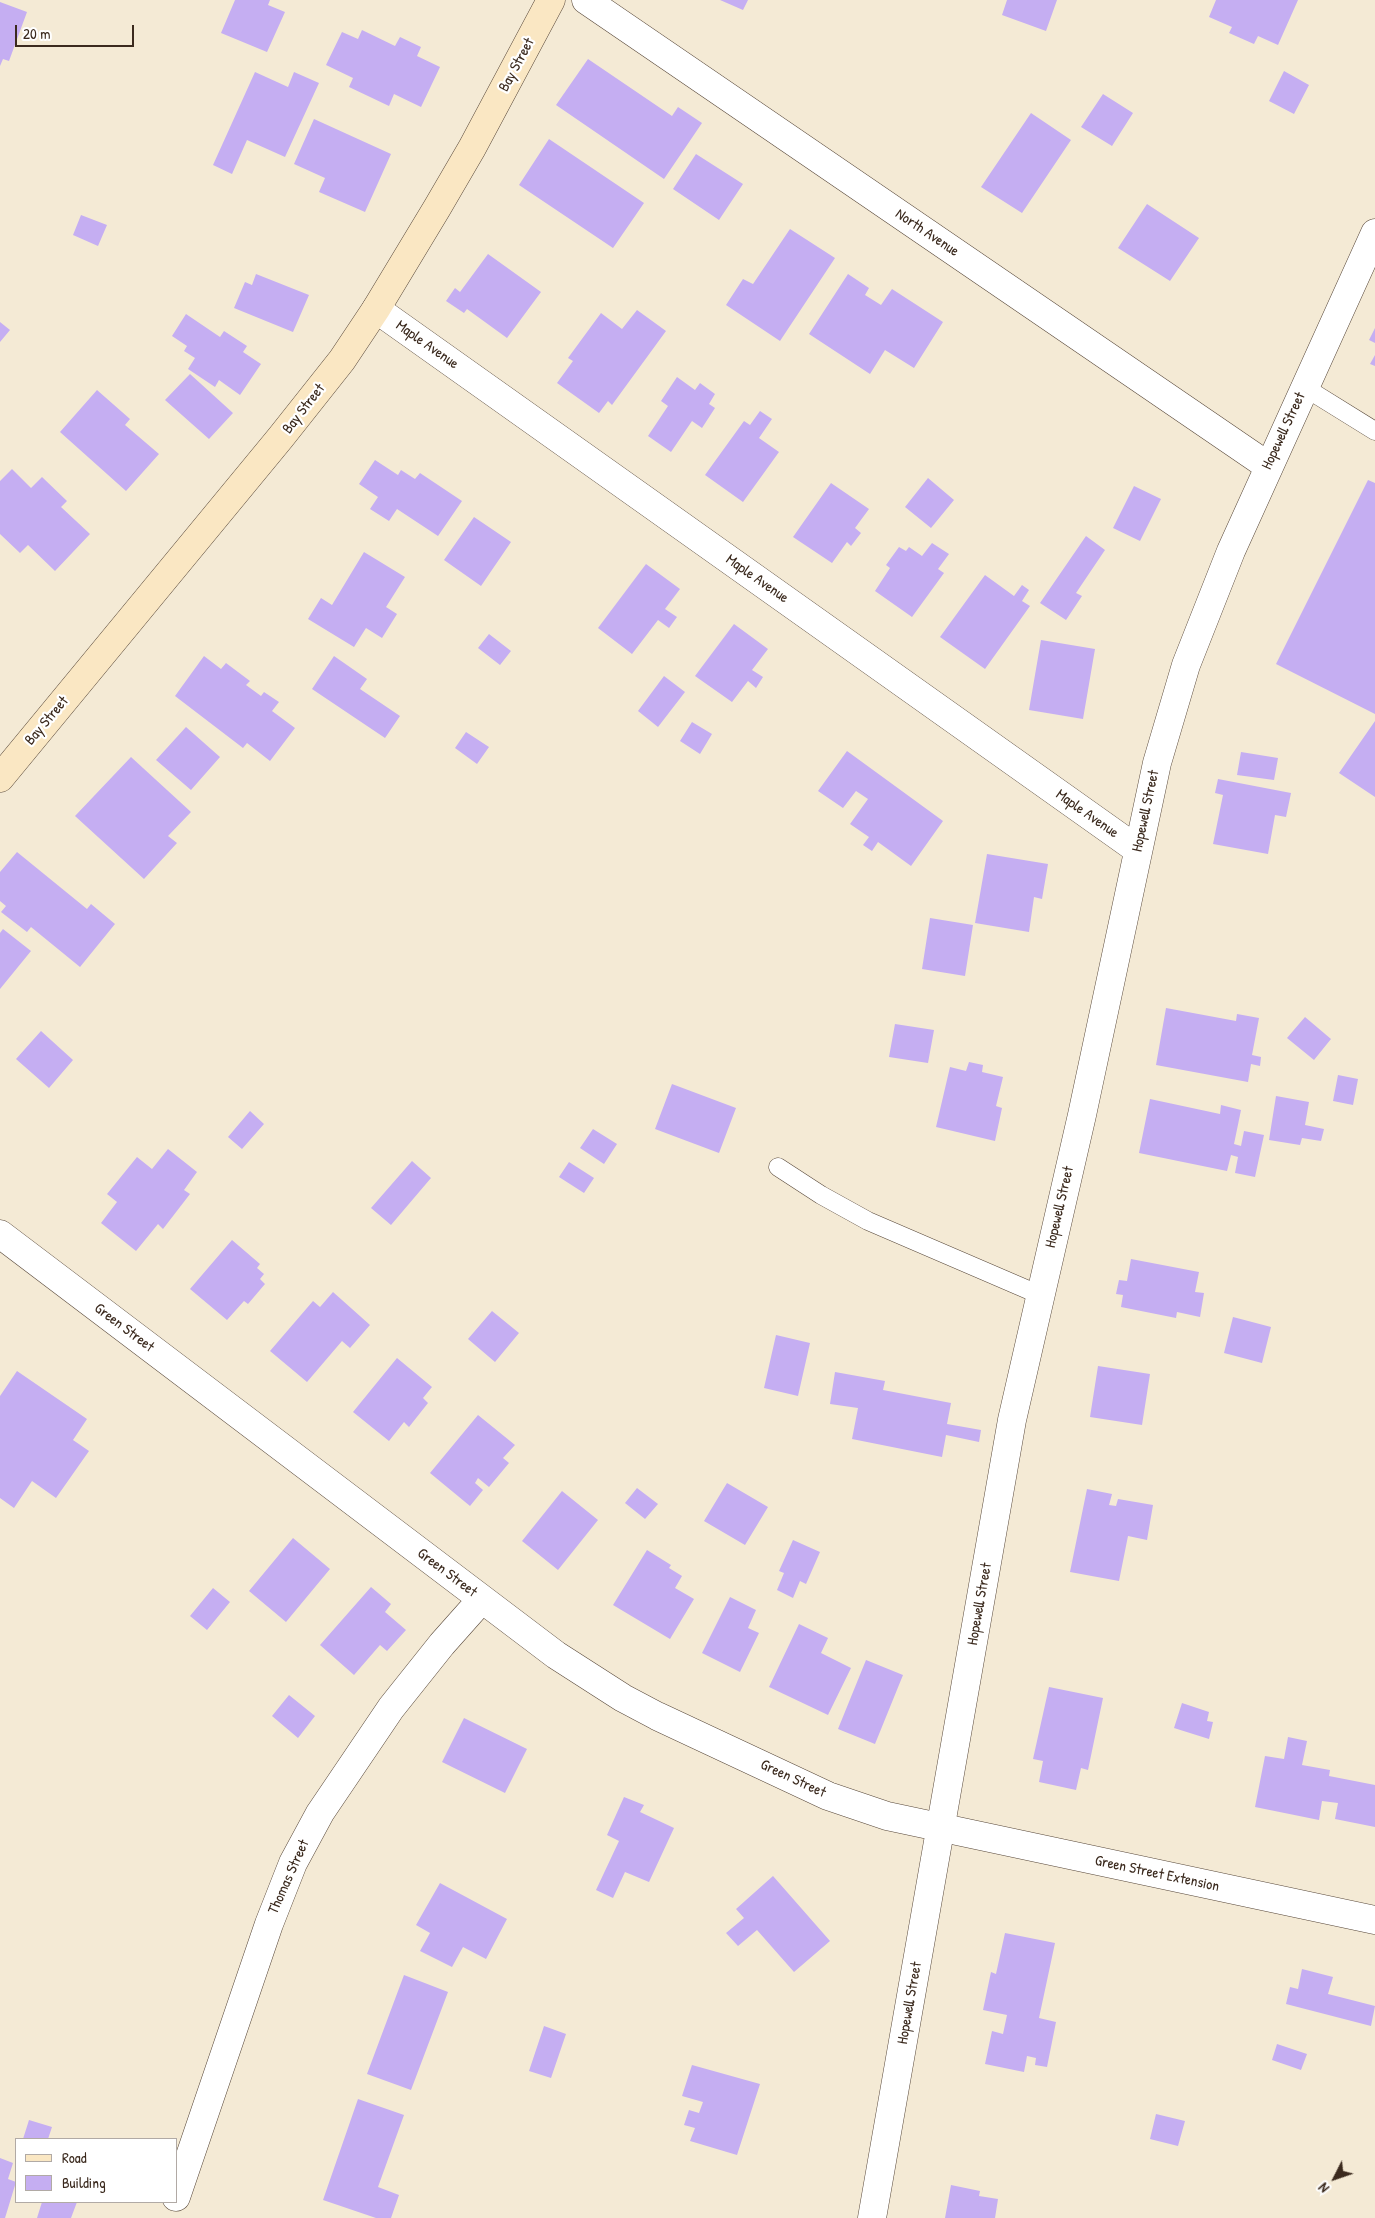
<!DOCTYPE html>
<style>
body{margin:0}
#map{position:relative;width:1375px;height:2218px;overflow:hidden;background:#f4ead5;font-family:"Patrick Hand",sans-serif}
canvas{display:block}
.legend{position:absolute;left:15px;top:2138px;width:162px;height:65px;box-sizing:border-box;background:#fff;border:1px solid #b1aaa5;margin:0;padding:6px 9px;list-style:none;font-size:15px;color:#3b2a1e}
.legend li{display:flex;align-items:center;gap:10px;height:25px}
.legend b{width:25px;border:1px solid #b1aaa5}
.north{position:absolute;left:1310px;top:2153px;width:50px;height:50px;-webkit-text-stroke:4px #fff;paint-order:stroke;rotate:229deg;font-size:14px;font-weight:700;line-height:20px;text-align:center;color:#3b2a1e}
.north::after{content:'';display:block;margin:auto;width:18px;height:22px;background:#3b2a1e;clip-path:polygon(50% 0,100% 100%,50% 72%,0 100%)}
.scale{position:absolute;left:15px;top:25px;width:119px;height:22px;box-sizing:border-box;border:2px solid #3b2a1e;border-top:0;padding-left:6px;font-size:15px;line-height:18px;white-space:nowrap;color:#3b2a1e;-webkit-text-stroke:4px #fff;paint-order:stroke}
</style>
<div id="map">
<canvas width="1375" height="2218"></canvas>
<ul class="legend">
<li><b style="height:6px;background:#fae7c3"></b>Road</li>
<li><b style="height:14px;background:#c5aef2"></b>Building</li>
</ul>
<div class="north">N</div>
<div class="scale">20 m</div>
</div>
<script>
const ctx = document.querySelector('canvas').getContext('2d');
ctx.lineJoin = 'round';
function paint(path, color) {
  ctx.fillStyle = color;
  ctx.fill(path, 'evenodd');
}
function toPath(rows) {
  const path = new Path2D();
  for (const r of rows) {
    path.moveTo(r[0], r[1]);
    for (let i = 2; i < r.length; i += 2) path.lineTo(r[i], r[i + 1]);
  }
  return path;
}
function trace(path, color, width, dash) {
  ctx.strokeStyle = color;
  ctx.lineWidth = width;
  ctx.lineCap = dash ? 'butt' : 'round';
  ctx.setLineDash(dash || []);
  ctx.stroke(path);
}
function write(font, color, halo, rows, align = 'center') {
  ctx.font = font + ' "Patrick Hand",sans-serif';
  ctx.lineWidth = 4.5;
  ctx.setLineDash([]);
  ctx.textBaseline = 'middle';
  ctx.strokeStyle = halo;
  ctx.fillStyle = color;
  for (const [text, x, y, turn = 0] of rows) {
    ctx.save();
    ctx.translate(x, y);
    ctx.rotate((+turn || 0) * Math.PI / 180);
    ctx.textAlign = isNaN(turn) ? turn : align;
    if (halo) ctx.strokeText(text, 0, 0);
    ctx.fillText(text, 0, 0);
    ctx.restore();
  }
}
paint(toPath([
 [235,0,270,0,268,5,285,12,267,52,221,33],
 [720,0,748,0,743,10],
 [1007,0,1057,0,1046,31,1002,15],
 [1216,0,1298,0,1278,45,1258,36,1254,44,1229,33,1232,27,1209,17],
 [0,2,27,12,9,61,3,59,0,66],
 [362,30,395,46,400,37,421,47,417,56,440,67,421,107,394,94,389,106,349,87,353,78,326,65,342,32,358,39],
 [588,59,672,116,678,107,702,123,664,179,556,105],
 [1284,71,1309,85,1294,114,1269,101],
 [255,72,288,87,294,72,319,83,285,157,247,140,232,174,213,165],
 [1103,94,1133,113,1112,146,1081,127],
 [1031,113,1071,140,1022,213,981,187],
 [314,119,391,154,365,212,319,192,325,178,294,164],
 [549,139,644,203,613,248,519,185],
 [696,154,743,184,719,220,673,189],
 [1147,204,1199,238,1170,281,1118,248],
 [81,215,107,225,98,246,73,235],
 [790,229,835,258,780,341,726,305,743,279,753,284],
 [488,254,541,292,507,338,467,309,464,313,446,301,455,288,460,292],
 [256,274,309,295,293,332,234,308,245,282,252,285],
 [848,274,869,288,865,295,881,305,892,289,943,322,914,368,885,350,870,374,809,334],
 [637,310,666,331,612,405,608,401,599,413,557,383,573,361,568,358,601,313,622,329],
 [186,314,220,337,224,331,247,346,243,352,261,364,240,395,219,380,215,387,188,369,195,358,184,351,187,346,172,336],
 [0,322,10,330,0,342],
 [1375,328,1375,343,1369,340],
 [1375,355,1375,366,1370,364],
 [190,374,233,413,209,439,165,400],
 [677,377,695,390,700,383,715,394,709,404,715,408,702,428,692,421,671,452,648,436,668,406,661,401],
 [97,390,130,419,125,425,159,454,126,491,60,432],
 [760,411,772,419,759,438,779,452,743,502,705,475,744,421,750,425],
 [375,460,398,475,401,470,415,479,420,473,462,501,438,536,397,509,389,521,370,509,378,497,359,484],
 [12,469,31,488,42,477,67,501,61,507,90,534,55,571,28,545,20,553,0,534,0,481],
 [928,478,954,500,931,528,905,507],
 [1368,480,1375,483,1375,714,1276,664],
 [831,483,869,509,855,528,861,533,851,546,847,542,832,563,793,537],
 [1134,486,1161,499,1140,541,1113,528],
 [474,517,511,542,481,586,444,560],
 [1086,536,1105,550,1076,593,1082,596,1066,620,1040,603],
 [932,543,949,554,938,569,944,573,912,617,875,591,890,568,886,565,899,547,906,551,909,547,922,556],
 [364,552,405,577,386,607,397,614,382,638,366,628,354,647,308,619,321,598,332,605],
 [646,564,680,589,665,609,677,617,669,628,658,620,632,654,598,628],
 [985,575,1014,596,1022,585,1029,590,1022,601,1030,606,985,669,940,637],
 [734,624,768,649,752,670,763,677,756,688,748,681,732,702,695,676],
 [489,634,511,651,500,665,478,648],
 [1041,640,1095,649,1083,719,1029,710],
 [204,656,221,669,226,663,250,681,246,685,261,696,264,692,279,702,272,711,295,728,270,761,247,743,243,748,175,696],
 [334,656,367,679,360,689,400,716,385,738,312,689],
 [664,676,685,692,658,727,638,711],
 [1375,721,1375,797,1339,773],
 [692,722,712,734,700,754,680,741],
 [186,727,220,757,191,790,156,760],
 [466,732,489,747,477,764,455,748],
 [847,751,943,821,911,866,878,842,872,851,863,845,869,837,850,824,868,799,856,791,843,808,818,791],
 [1241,752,1278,758,1274,780,1237,775],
 [131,757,191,812,168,836,177,843,144,879,75,816],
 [1218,779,1291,793,1286,817,1275,815,1268,854,1213,844,1223,795,1215,793],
 [17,852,87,909,91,904,115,924,80,967,31,927,27,932,1,912,6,906,0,901,0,872],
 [987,854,1048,864,1042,899,1034,897,1029,932,975,923],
 [930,918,973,925,965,976,922,969],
 [3,929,31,951,0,989,0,933],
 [1166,1008,1236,1021,1237,1014,1259,1018,1252,1055,1261,1057,1260,1066,1251,1064,1248,1082,1156,1065],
 [1305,1017,1331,1039,1314,1060,1287,1038],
 [895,1024,934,1030,928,1063,889,1057],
 [41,1031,73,1060,49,1088,16,1059],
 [969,1062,983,1065,982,1072,1003,1077,996,1106,1002,1108,995,1141,936,1127,950,1067,966,1071],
 [1338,1075,1358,1079,1353,1105,1333,1101],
 [672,1084,736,1108,719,1153,655,1129],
 [1276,1096,1309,1102,1305,1125,1324,1129,1321,1141,1302,1138,1300,1145,1269,1140],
 [1150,1099,1220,1114,1221,1105,1241,1110,1234,1144,1241,1146,1244,1131,1264,1135,1255,1177,1235,1173,1238,1157,1231,1155,1227,1171,1139,1153],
 [250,1111,264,1124,242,1149,228,1137],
 [593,1129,617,1144,604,1164,580,1148],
 [168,1149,197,1172,184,1190,190,1194,163,1229,158,1224,136,1251,101,1223,117,1202,107,1194,137,1157,152,1169],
 [412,1161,431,1178,391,1225,371,1208],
 [569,1162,594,1178,584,1193,559,1177],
 [232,1240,260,1264,257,1268,264,1274,260,1279,265,1284,248,1304,244,1301,227,1320,190,1289],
 [1131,1259,1199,1272,1195,1292,1204,1293,1200,1317,1177,1312,1176,1318,1121,1307,1123,1295,1116,1294,1119,1280,1127,1281],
 [333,1292,370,1325,350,1348,342,1341,307,1382,270,1351,313,1301,320,1307],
 [492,1311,519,1333,495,1362,468,1339],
 [1233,1317,1271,1327,1262,1363,1224,1353],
 [776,1335,810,1343,798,1396,764,1388],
 [397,1358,432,1387,423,1398,428,1403,409,1427,404,1422,389,1441,353,1412],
 [1098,1366,1150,1374,1142,1425,1090,1417],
 [17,1371,87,1419,73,1440,89,1451,56,1498,32,1481,14,1508,0,1498,0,1396],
 [835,1372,885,1381,883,1390,951,1403,947,1424,981,1430,979,1442,946,1435,942,1457,852,1439,858,1408,830,1404],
 [478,1415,515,1445,503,1458,509,1463,489,1487,478,1478,475,1483,483,1490,470,1506,430,1473],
 [727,1483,768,1507,745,1545,704,1521],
 [637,1488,658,1504,645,1519,625,1503],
 [1087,1489,1112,1494,1109,1505,1116,1506,1118,1499,1153,1505,1147,1540,1128,1536,1119,1581,1070,1572],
 [562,1491,598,1520,558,1570,522,1541],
 [293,1538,330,1569,286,1622,249,1591],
 [793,1540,820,1552,806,1584,800,1581,793,1598,777,1590,784,1573,779,1571],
 [647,1550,671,1565,669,1568,682,1576,675,1588,694,1599,670,1639,613,1605],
 [371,1587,391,1604,385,1612,406,1630,387,1651,380,1645,354,1675,320,1645],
 [213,1588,230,1602,207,1630,190,1616],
 [730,1597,756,1610,748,1628,759,1633,740,1672,702,1653],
 [799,1624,828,1638,821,1653,851,1668,828,1715,769,1687],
 [866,1660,903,1675,875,1744,838,1729],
 [1049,1687,1103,1698,1088,1770,1081,1768,1076,1790,1039,1782,1043,1761,1033,1759],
 [289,1695,315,1716,298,1738,272,1716],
 [1182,1703,1209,1712,1207,1721,1213,1722,1209,1739,1174,1728],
 [464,1718,527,1749,505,1793,442,1762],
 [1288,1737,1307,1741,1302,1765,1330,1770,1329,1776,1375,1785,1375,1827,1335,1819,1338,1803,1322,1801,1319,1820,1255,1807,1265,1756,1284,1759],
 [624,1797,644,1805,640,1812,674,1828,649,1882,625,1872,613,1898,596,1890,619,1841,607,1835],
 [773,1876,830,1941,794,1972,757,1930,738,1946,726,1933,744,1918,736,1909],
 [440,1883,507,1919,486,1959,463,1947,452,1967,420,1951,430,1933,416,1925],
 [1005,1933,1055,1943,1039,2018,1056,2022,1047,2067,1035,2065,1036,2058,1027,2056,1024,2072,985,2064,992,2031,1003,2034,1007,2015,983,2010,991,1972,996,1974],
 [1302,1969,1333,1977,1328,1994,1375,2006,1371,2026,1286,2004,1290,1987,1298,1989],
 [404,1975,448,1992,411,2090,367,2074],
 [544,2026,566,2034,551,2078,529,2071],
 [1277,2044,1307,2054,1301,2070,1272,2060],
 [692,2065,760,2084,737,2155,690,2141,695,2128,684,2125,689,2110,699,2113,703,2102,682,2096],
 [358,2099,404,2115,378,2187,399,2195,391,2218,376,2218,323,2200],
 [1156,2114,1185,2121,1178,2146,1150,2139],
 [29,2120,52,2127,48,2139,23,2139],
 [0,2158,13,2163,8,2179,16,2182,5,2218,0,2218],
 [951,2185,980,2191,979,2196,998,2199,995,2218,945,2218],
 [42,2202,77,2202,71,2218,37,2218]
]), '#c5aef2');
const lane = toPath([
 [1304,387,1375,431],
 [778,1167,821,1195,868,1221,1040,1295]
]);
const street = toPath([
 [586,0,1268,466],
 [376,309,1138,850],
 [0,1234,556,1655,623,1698,657,1716,828,1796,887,1816,1375,1920],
 [176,2197,269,1924,293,1863,320,1813,391,1708,442,1644,482,1599],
 [872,2218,1012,1420,1082,1115,1157,763,1186,665,1231,551,1375,233]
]);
const secondary = toPath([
 [0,778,281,437,342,360,376,309,437,208,472,148,551,0]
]);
trace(lane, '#574739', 19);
trace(street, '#574739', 29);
trace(secondary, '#574739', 29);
trace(lane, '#fff', 18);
trace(street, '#fff', 28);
trace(secondary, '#fae7c3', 28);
write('15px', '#3b2a1e', '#fff', [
 ["Bay Street",517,65,-62],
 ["North Avenue",927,233,34],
 ["Maple Avenue",427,345,35],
 ["Bay Street",304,409,-52],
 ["Hopewell Street",1284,431,-65],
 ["Maple Avenue",757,579,35],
 ["Bay Street",47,721,-50],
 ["Hopewell Street",1146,811,-78],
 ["Maple Avenue",1087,814,35],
 ["Hopewell Street",1060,1207,-77],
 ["Green Street",124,1328,37],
 ["Green Street",447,1573,37],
 ["Hopewell Street",980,1604,-80],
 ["Green Street",793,1779,25],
 ["Green Street Extension",1157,1874,12],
 ["Thomas Street",289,1877,-66],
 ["Hopewell Street",910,2003,-80]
]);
</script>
